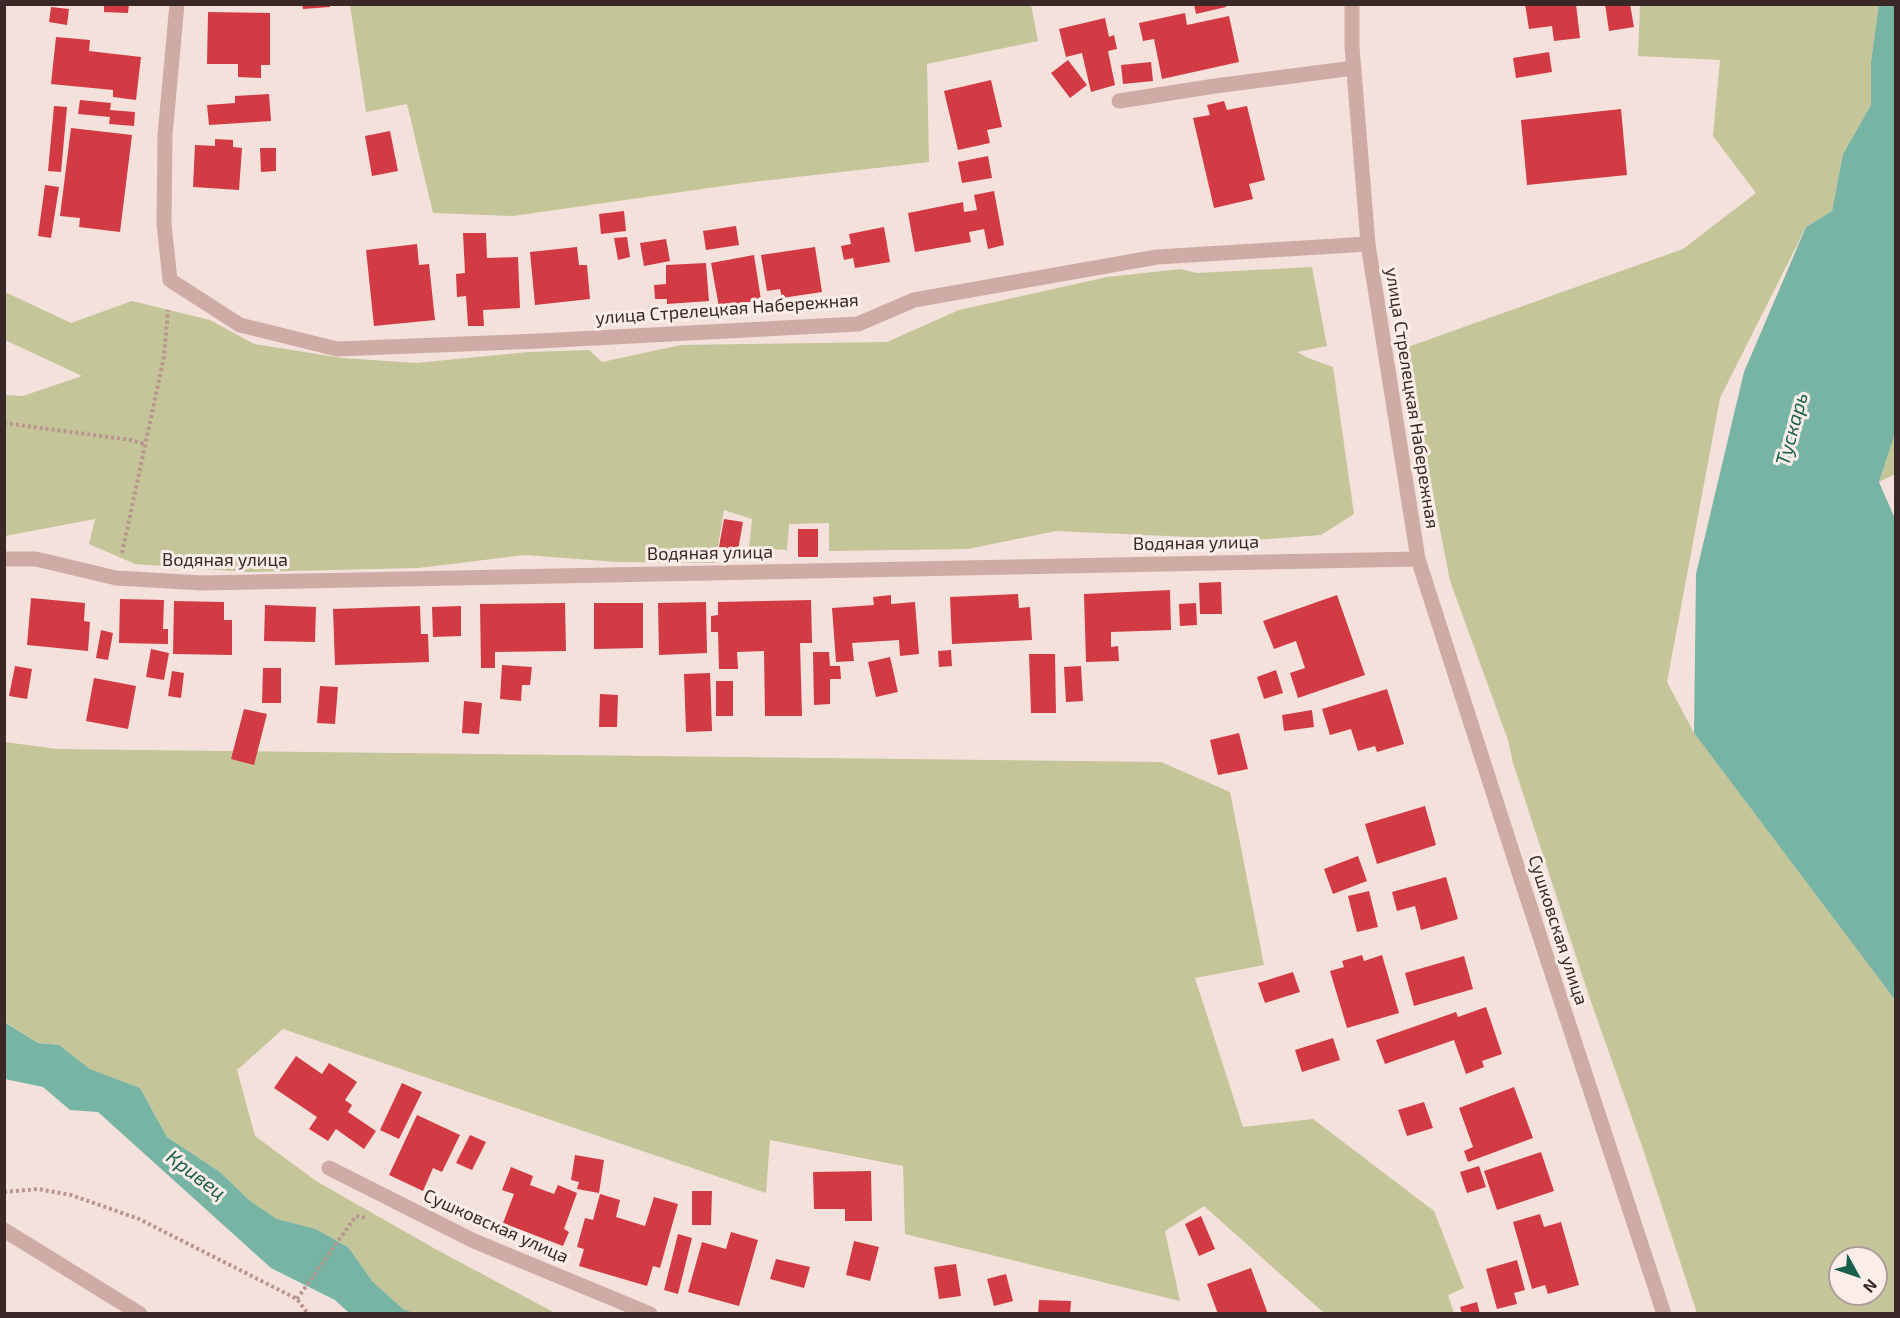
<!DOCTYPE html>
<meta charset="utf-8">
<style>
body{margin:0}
#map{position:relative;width:1900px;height:1318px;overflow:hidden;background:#f4e1db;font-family:"Exo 2",sans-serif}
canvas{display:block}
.frame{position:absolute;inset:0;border:6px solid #392827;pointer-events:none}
.north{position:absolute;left:1828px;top:1246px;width:60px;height:60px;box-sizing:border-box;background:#fbede8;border:2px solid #ad9e9b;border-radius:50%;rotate:130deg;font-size:16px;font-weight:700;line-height:24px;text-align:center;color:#392827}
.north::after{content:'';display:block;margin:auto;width:21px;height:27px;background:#185f4e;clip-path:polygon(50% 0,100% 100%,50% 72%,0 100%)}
</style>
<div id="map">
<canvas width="1900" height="1318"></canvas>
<div class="frame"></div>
<div class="north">N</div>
</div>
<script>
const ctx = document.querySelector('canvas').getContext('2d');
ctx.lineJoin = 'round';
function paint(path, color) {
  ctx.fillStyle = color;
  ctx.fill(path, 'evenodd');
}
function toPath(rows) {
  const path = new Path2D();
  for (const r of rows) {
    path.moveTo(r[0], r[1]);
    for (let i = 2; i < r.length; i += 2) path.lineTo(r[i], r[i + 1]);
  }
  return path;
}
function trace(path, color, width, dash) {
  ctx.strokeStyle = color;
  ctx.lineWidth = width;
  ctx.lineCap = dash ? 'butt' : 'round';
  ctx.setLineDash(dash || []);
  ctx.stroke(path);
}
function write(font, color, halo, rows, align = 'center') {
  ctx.font = font + ' "Exo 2",sans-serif';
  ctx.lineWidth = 6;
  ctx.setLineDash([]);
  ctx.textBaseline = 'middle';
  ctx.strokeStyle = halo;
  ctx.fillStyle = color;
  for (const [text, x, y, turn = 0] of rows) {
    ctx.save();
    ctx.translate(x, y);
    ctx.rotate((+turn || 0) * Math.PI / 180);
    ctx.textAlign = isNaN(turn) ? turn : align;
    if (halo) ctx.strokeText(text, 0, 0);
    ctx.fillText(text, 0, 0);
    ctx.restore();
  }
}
paint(toPath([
 [350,5,1031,5,1038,41,927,64,929,162,744,183,513,216,433,213,407,104,366,112],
 [1640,5,1879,5,1871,62,1871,105,1843,154,1832,211,1806,227,1720,398,1667,682,1694,733,1895,1000,1895,1313,1697,1313,1642,1146,1589,996,1513,763,1508,740,1450,581,1405,348,1683,249,1756,193,1713,136,1720,60,1638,56],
 [1840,1258,1876,1258,1876,1294,1840,1294],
 [1312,267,1327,346,1297,352,1308,358,1333,367,1354,514,1321,535,1256,540,1056,531,968,549,829,551,829,523,789,524,787,550,749,548,752,519,724,510,715,563,617,562,525,555,418,568,249,572,135,564,89,544,95,519,5,536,5,395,23,396,82,376,5,340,5,292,71,323,132,301,210,320,254,344,342,358,416,363,529,352,589,350,602,362,681,345,887,342,959,310,1107,277,1181,269,1197,273],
 [1895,430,1895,474,1879,482],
 [5,742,57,749,1161,762,1230,792,1264,965,1195,978,1243,1127,1313,1119,1434,1211,1464,1288,1448,1295,1454,1313,1324,1313,1204,1206,1165,1231,1180,1301,905,1234,903,1166,770,1140,766,1193,283,1029,237,1070,255,1136,316,1181,439,1251,555,1313,414,1313,403,1309,373,1282,348,1247,316,1229,277,1219,249,1200,220,1172,167,1137,140,1088,90,1069,59,1045,38,1043,5,1022]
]), '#c4c599');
paint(toPath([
 [1879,4,1896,5,1896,430,1879,482,1896,521,1895,1000,1694,733,1696,574,1744,372,1806,227,1832,211,1843,154,1871,105,1871,62],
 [4,1022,38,1043,59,1045,90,1069,140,1088,167,1137,220,1172,249,1200,277,1219,316,1229,348,1247,373,1282,403,1309,414,1313,349,1313,335,1300,271,1268,98,1112,70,1110,43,1087,5,1079]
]), '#77b4a4');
paint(toPath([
 [104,4,129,4,128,13,104,12],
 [302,4,330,4,330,7,303,9],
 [1194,4,1225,4,1226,7,1196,14],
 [1525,4,1576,4,1580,38,1554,41,1552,26,1529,29],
 [1605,4,1630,4,1634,27,1609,31],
 [51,7,69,9,67,25,49,22],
 [208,12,270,13,270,65,261,65,261,78,238,77,238,64,207,64],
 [1185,13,1187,25,1229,16,1239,62,1162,79,1154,39,1143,41,1139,23],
 [1105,18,1109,37,1114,35,1117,49,1108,51,1115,85,1091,92,1082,53,1066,57,1059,29],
 [56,37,90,40,89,51,141,57,136,100,113,97,113,90,51,84],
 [1549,52,1552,72,1516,78,1513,58],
 [1068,60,1087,85,1070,98,1051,73],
 [1151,62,1153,81,1123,84,1121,65],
 [991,80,1002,127,987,130,990,143,958,150,944,91],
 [269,94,271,121,209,125,207,105,235,103,235,96],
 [80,100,111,103,110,110,135,112,134,126,109,124,110,117,78,114],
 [1224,101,1227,110,1247,106,1265,180,1249,184,1253,199,1214,208,1193,118,1210,115,1207,105],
 [54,106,67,107,61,172,48,171],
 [1621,109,1627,175,1527,185,1521,120],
 [71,128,132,135,120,232,79,227,80,218,60,216],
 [390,131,398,171,372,176,365,136],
 [215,139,233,140,233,147,242,148,239,190,193,187,195,145,215,146],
 [260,148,276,148,276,171,261,172],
 [988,156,992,178,962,183,958,162],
 [45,185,59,187,51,238,38,236],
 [994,191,1004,245,988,249,984,229,969,232,971,242,915,252,908,213,963,202,964,212,977,210,974,195],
 [624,211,626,231,601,234,599,214],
 [736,226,739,245,706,250,703,231],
 [884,227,890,262,855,268,853,258,844,260,841,246,851,244,849,234],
 [463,233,486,233,487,258,518,257,520,308,483,310,484,326,468,326,466,296,457,297,456,274,465,273],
 [627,237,630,257,618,260,614,238],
 [666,239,670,261,644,266,640,243],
 [417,244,419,265,429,264,435,320,374,326,366,250],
 [577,247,579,265,587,265,590,299,535,305,530,252],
 [815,247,822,292,782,298,780,289,767,291,761,255],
 [754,255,761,300,719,307,711,263],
 [706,263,709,301,667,304,667,299,655,299,654,285,666,284,666,265],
 [724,519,743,522,738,550,719,547],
 [798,529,818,529,818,557,798,557],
 [1221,582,1222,614,1200,614,1199,583],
 [1170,590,1171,630,1111,632,1111,647,1118,646,1119,661,1086,662,1084,594],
 [1018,594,1019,608,1030,607,1032,640,952,644,950,597],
 [891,595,891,604,915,602,919,654,900,656,899,640,852,643,854,661,836,662,832,608,874,605,873,597],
 [1337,595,1365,675,1298,698,1290,673,1305,668,1296,641,1274,649,1263,621],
 [31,598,85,603,84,621,90,622,88,651,27,645],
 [120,599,164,600,163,629,168,629,168,644,119,643],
 [811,600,812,643,800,643,802,716,765,716,764,651,737,652,738,669,719,669,718,632,711,632,711,616,718,615,718,602],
 [174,601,224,602,224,620,232,620,232,655,173,654],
 [706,602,707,653,659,655,658,603],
 [565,603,566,651,495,652,495,668,481,668,480,604],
 [594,603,643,603,643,648,594,649],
 [1196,603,1197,625,1180,626,1179,604],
 [265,605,316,607,315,642,264,641],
 [420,606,421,634,428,634,429,662,335,665,333,609],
 [461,606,461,636,433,637,432,607],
 [101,630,113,633,108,660,96,658],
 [151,649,169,653,164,680,146,677],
 [951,650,952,666,939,667,938,651],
 [813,652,829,652,830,666,840,666,841,679,830,679,830,704,814,705],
 [1029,654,1055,654,1056,713,1031,713],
 [890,657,898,692,876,697,868,662],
 [502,665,532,667,530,685,522,685,521,701,500,699],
 [15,666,32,669,27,699,9,696],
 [1081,666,1083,701,1066,702,1064,667],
 [263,668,281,668,281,703,262,703],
 [1276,670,1283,693,1264,699,1257,677],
 [172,671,184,673,181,698,168,696],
 [710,673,712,731,686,732,684,674],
 [94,678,136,686,128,729,86,721],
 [716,681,733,681,733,716,716,716],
 [320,686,338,687,335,724,317,723],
 [1387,689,1404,744,1377,752,1375,746,1358,751,1351,729,1330,735,1322,709],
 [600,694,618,695,617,727,599,727],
 [464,701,482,703,479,734,462,733],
 [244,709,267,714,254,765,231,759],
 [1312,710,1314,727,1284,731,1282,715],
 [1239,733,1248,769,1218,775,1210,740],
 [1425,806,1436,845,1377,864,1365,824],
 [1358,856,1367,881,1333,894,1324,869],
 [1446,877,1458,919,1421,930,1415,906,1397,911,1392,892],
 [1369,891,1378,927,1357,932,1348,896],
 [1362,955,1364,961,1382,955,1399,1013,1347,1028,1330,971,1344,967,1342,961],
 [1464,956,1473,989,1414,1006,1405,973],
 [1293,972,1300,992,1265,1003,1258,983],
 [1486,1007,1502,1054,1482,1061,1484,1067,1466,1074,1454,1040,1385,1064,1376,1040,1456,1012,1458,1017],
 [1333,1038,1340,1060,1302,1072,1295,1050],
 [296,1056,322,1074,329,1063,357,1082,345,1100,352,1105,348,1112,376,1131,364,1149,336,1129,328,1141,309,1129,317,1117,274,1088],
 [402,1083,422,1092,399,1139,380,1130],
 [1514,1087,1533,1138,1468,1162,1464,1151,1473,1147,1459,1108],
 [1424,1102,1433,1128,1407,1136,1398,1110],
 [417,1115,460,1135,442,1172,433,1168,423,1191,389,1175],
 [470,1135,486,1142,472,1170,456,1163],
 [1541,1152,1554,1191,1497,1210,1484,1171],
 [575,1155,604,1160,599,1193,577,1189,579,1182,571,1180],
 [1479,1166,1486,1187,1467,1193,1460,1172],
 [511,1167,533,1176,530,1185,554,1194,558,1185,577,1193,564,1229,569,1232,563,1246,503,1223,514,1194,502,1190],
 [871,1171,872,1221,845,1221,845,1209,814,1209,813,1172],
 [692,1191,712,1191,711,1225,692,1225],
 [600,1194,620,1200,616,1217,645,1226,654,1197,678,1204,660,1268,653,1266,647,1286,579,1266,584,1249,577,1247,585,1218,593,1220],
 [1540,1214,1544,1227,1561,1222,1579,1285,1548,1294,1545,1285,1532,1289,1513,1222],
 [1201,1216,1215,1249,1199,1256,1185,1224],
 [731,1232,758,1240,739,1306,688,1292,702,1242,726,1249],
 [678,1234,692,1238,678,1294,664,1290],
 [854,1241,879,1247,870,1281,846,1275],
 [776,1259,810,1267,804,1288,770,1279],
 [1517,1260,1525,1290,1514,1293,1517,1304,1497,1309,1486,1269],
 [956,1264,961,1296,939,1299,934,1267],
 [1251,1268,1268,1314,1218,1314,1207,1284],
 [1006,1274,1013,1301,994,1306,987,1279],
 [1039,1300,1071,1301,1070,1314,1038,1314],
 [1477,1302,1480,1314,1462,1314,1460,1307]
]), '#d23b44');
trace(toPath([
 [4,423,131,440,145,444],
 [122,553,164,357,168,310],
 [4,1192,38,1189,71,1195,139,1219,297,1299,308,1314],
 [297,1299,356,1216,367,1218]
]), '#ba958f', 4, [3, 3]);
trace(toPath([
 [1119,101,1215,86,1354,68]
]), '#ceaca5', 15);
trace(toPath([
 [177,4,165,135,164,224,170,280,240,325,337,349,539,341,858,324,914,300,1157,257,1368,244],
 [1352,4,1352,47,1368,244,1418,559,1522,882,1664,1314],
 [4,559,36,559,116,578,202,583,1418,559],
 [329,1168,474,1241,650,1314],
 [4,1230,140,1314]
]), '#ceaca5', 15);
write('18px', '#392827', '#fbede8', [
 ["улица Стрелецкая Набережная",727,309,-4],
 ["улица Стрелецкая Набережная",1412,398,81],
 ["Водяная улица",1196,543,-1],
 ["Водяная улица",710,553,-1],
 ["Водяная улица",225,560],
 ["Сушковская улица",1558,930,72],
 ["Сушковская улица",496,1226,24]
]);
write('italic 20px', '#185f4e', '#fbede8', [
 ["Тускарь",1792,429,-75],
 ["Кривец",196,1175,37]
]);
</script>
